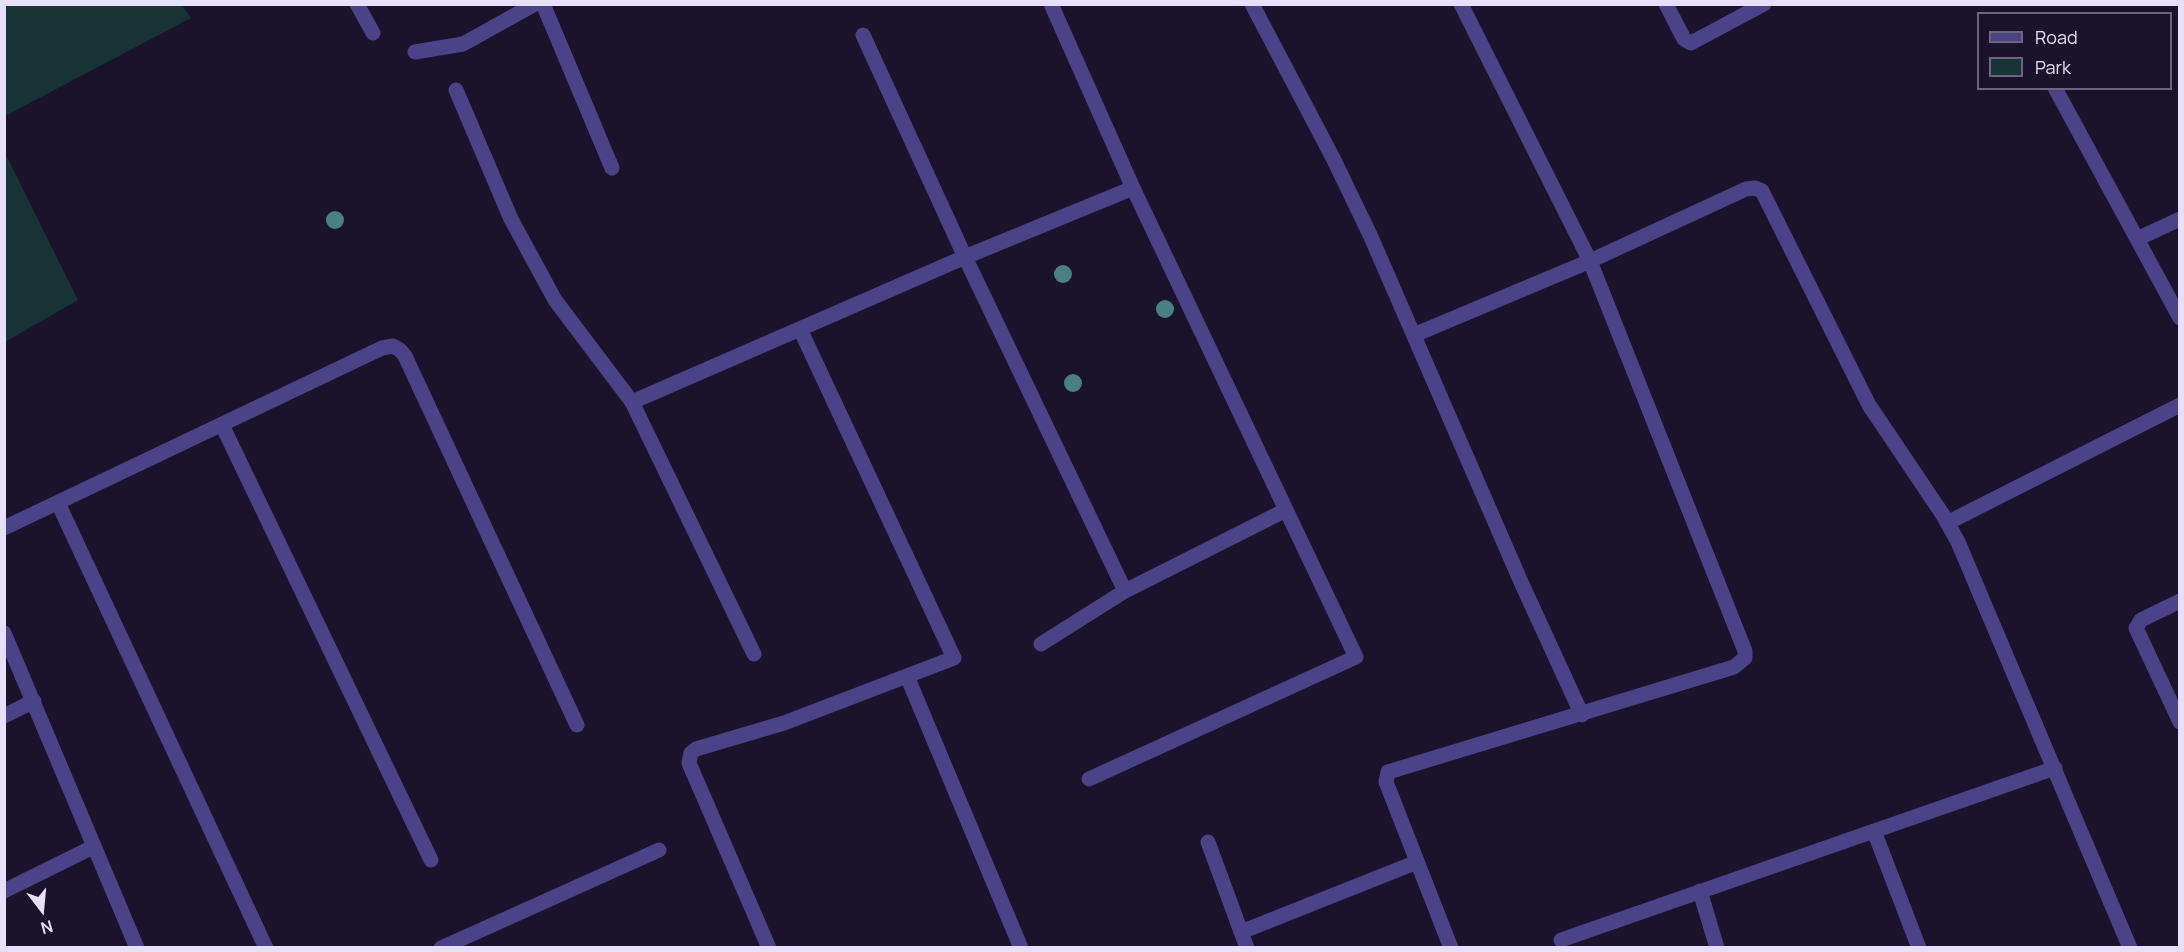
<!DOCTYPE html>
<style>
body{margin:0}
#map{position:relative;width:2184px;height:952px;overflow:hidden;background:#1a132b;font-family:Manrope,sans-serif}
canvas{display:block}
.frame{position:absolute;inset:0;border:6px solid #e6e0fd;pointer-events:none}
.legend{position:absolute;left:1977px;top:12px;width:195px;height:78px;box-sizing:border-box;background:#1a132b;border:2px solid #6c657f;margin:0;padding:8px 10px;list-style:none;font-size:18px;color:#e6e0fd}
.legend li{display:flex;align-items:center;gap:12px;height:30px}
.legend b{width:30px;border:2px solid #6c657f}
.north{position:absolute;left:12px;top:880px;width:60px;height:60px;-webkit-text-stroke:4px #1a132b;paint-order:stroke;rotate:164deg;font-size:16px;font-weight:700;line-height:24px;text-align:center;color:#e6e0fd}
.north::after{content:'';display:block;margin:auto;width:21px;height:27px;background:#e6e0fd;clip-path:polygon(50% 0,100% 100%,50% 72%,0 100%)}
</style>
<div id="map">
<canvas width="2184" height="952"></canvas>
<div class="frame"></div>
<ul class="legend">
<li><b style="height:8px;background:#4c4287"></b>Road</li>
<li><b style="height:16px;background:#173335"></b>Park</li>
</ul>
<div class="north">N</div>
</div>
<script>
const ctx = document.querySelector('canvas').getContext('2d');
ctx.lineJoin = 'round';
function paint(path, color) {
  ctx.fillStyle = color;
  ctx.fill(path, 'evenodd');
}
function toPath(rows) {
  const path = new Path2D();
  for (const r of rows) {
    path.moveTo(r[0], r[1]);
    for (let i = 2; i < r.length; i += 2) path.lineTo(r[i], r[i + 1]);
  }
  return path;
}
function trace(path, color, width, dash) {
  ctx.strokeStyle = color;
  ctx.lineWidth = width;
  ctx.lineCap = dash ? 'butt' : 'round';
  ctx.setLineDash(dash || []);
  ctx.stroke(path);
}
paint(toPath([
 [5,4,182,5,191,18,5,116],
 [4,151,78,300,5,342,4,342]
]), '#173335');
trace(toPath([
 [357,4,373,33],
 [543,4,612,168],
 [1051,4,1133,188,1356,657,1089,779],
 [1252,4,1334,160,1371,237,1521,582,1582,715],
 [1666,4,1684,39,1691,43,1764,4],
 [863,35,965,257,1125,591],
 [415,52,463,44,535,4],
 [2055,88,2180,318],
 [456,90,511,219,555,300,632,402,754,654],
 [2137,239,2180,219],
 [1414,335,1590,261,1746,189,1755,188,1762,191,1869,405,1943,515,1958,542,2130,948],
 [632,402,965,257,1133,188],
 [222,425,431,860],
 [58,503,266,948],
 [1947,523,2180,405],
 [4,528,382,348,393,346,400,350,405,356,577,725],
 [2180,601,2141,620,2136,628,2180,722],
 [4,633,137,948],
 [1041,644,1125,591,1286,510],
 [907,676,1021,948],
 [4,716,34,701],
 [1874,831,1919,948],
 [1208,842,1247,948],
 [4,891,93,847],
 [1700,891,1717,948],
 [1241,932,1417,862],
 [1561,940,2055,768],
 [441,948,659,850],
 [769,948,689,763,691,753,696,749,784,723,954,658,800,329],
 [1451,948,1386,782,1388,772,1734,667,1745,658,1745,651,1590,261,1461,4]
]), '#4c4287', 15);
ctx.fillStyle = '#498083';
for (const [x, y] of [
 [335,220],
 [1063,274],
 [1165,309],
 [1073,383]
]) {
  ctx.beginPath();
  ctx.arc(x, y, 9, 0, 2 * Math.PI);
  ctx.fill();
}
</script>
